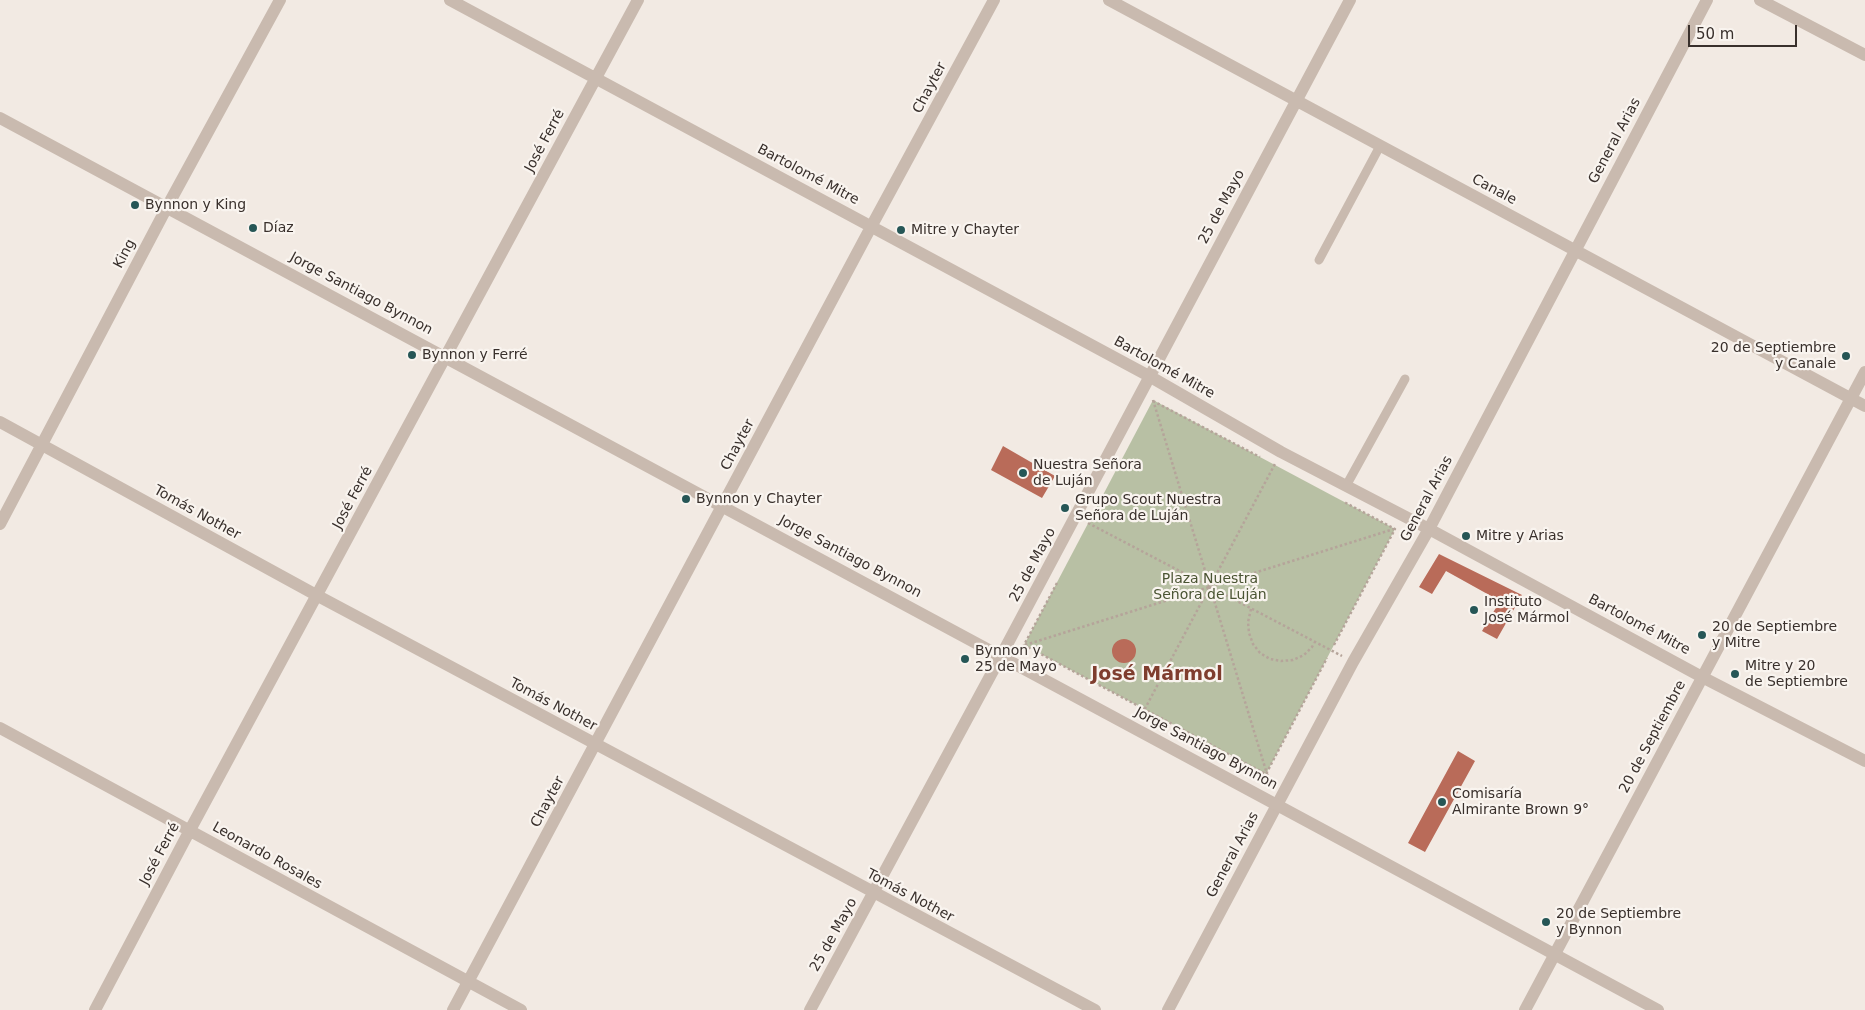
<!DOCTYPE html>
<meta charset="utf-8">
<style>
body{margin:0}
#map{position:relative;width:1865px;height:1010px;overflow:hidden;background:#f2eae3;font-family:"DejaVu Sans",sans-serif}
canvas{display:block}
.scale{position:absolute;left:1688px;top:25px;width:109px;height:22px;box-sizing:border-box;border:2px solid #39302c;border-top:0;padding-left:6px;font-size:15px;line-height:18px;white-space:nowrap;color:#39302c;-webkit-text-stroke:4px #f9f4ef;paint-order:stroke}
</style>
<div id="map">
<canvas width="1865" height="1010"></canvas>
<div class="scale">50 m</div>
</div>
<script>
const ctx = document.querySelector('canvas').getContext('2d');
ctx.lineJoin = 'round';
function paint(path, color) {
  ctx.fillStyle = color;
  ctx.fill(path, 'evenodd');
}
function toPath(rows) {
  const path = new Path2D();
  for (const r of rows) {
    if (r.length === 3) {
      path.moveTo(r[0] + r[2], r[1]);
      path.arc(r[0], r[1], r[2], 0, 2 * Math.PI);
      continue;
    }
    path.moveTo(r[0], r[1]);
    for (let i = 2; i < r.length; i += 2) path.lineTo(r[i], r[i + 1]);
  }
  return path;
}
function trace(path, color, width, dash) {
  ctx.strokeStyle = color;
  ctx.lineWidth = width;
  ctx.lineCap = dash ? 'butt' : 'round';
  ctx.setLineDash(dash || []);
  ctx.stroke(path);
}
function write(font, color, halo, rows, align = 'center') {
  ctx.font = font + ' "DejaVu Sans",sans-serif';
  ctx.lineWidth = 4.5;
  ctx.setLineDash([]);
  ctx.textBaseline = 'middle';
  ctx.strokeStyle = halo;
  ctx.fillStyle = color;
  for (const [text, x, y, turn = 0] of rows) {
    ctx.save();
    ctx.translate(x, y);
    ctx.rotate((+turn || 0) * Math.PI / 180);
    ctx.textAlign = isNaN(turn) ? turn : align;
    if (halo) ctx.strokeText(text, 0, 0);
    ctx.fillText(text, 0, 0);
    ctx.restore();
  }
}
paint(toPath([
 [1153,400,1395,529,1266,774,1024,645]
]), '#b8c0a4');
paint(toPath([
 [1003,446,1055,476,1042,498,991,470],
 [1439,554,1522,595,1497,639,1482,631,1500,601,1446,571,1432,594,1419,587],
 [1124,651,12],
 [1458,751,1475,761,1425,852,1408,843]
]), '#b96b59');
trace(toPath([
 [1153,400,1271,787],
 [1153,401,1260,457],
 [1088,523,1342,656],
 [1057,583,1024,645,1266,774,1327,658],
 [1251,609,1248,622,1249,633,1253,644,1260,653,1270,659,1281,661,1293,660,1304,655,1312,647,1314,643],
 [1025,645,1394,529],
 [1334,645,1395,529,1344,502],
 [1140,718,1276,462]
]), '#b5a49a', 2.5, [2.5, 2.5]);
trace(toPath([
 [1319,260,1380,146],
 [1346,486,1405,379]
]), '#c9baaf', 9);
trace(toPath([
 [450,0,1149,376,1281,452,1429,529,1702,677,1865,761],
 [1109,0,1865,406],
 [1760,0,1865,55],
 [0,422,318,596,1095,1010],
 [0,524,167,207,280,0],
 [0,728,521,1010],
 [95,1010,190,830,638,0],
 [453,1010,871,227,994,0],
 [810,1010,1001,656,1350,0],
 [1168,1010,1353,662,1429,529,1707,0],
 [1525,1010,1865,372]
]), '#c9baaf', 12);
trace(toPath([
 [0,118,1658,1010]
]), '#c9baaf', 12);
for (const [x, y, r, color] of [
 [135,205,5,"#265656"],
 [253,228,5,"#265656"],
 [901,230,5,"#265656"],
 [412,355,5,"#265656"],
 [1846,356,5,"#265656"],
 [1023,473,5,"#265656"],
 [686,499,5,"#265656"],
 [1065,508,5,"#265656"],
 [1466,536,5,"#265656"],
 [1474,610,5,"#265656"],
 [1702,635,5,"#265656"],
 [965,659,5,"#265656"],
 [1735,674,5,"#265656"],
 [1442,802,5,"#265656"],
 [1546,922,5,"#265656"]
]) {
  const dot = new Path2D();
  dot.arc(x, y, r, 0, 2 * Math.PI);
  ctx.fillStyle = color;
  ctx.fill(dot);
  trace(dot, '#f9f4ef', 2);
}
write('14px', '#39302c', '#f9f4ef', [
 ["Chayter",930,88,-62],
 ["José Ferré",545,141,-62],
 ["General Arias",1615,141,-62],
 ["Bartolomé Mitre",808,175,28],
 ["Canale",1494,190,28],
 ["25 de Mayo",1222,207,-62],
 ["King",125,254,-62],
 ["Jorge Santiago Bynnon",361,294,28],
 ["Bartolomé Mitre",1164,368,29],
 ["Chayter",738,445,-62],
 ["José Ferré",353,498,-62],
 ["General Arias",1427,499,-62],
 ["Tomás Nother",197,513,29],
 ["Jorge Santiago Bynnon",850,557,28],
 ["25 de Mayo",1033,565,-62],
 ["Bartolomé Mitre",1639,625,28],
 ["Tomás Nother",553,705,28],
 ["20 de Septiembre",1653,737,-62],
 ["Jorge Santiago Bynnon",1206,749,28],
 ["Chayter",548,802,-62],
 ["José Ferré",160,854,-62],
 ["General Arias",1233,855,-62],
 ["Leonardo Rosales",267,856,29],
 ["Tomás Nother",910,896,28],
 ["25 de Mayo",834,935,-61]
]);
write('14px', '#39302c', '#f9f4ef', [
 ["Bynnon y King",145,205],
 ["Díaz",263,228],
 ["Mitre y Chayter",911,230],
 ["20 de Septiembre",1836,348,"right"],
 ["y Canale",1836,364,"right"],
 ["Bynnon y Ferré",422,355],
 ["Nuestra Señora",1033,465],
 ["de Luján",1033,481],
 ["Bynnon y Chayter",696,499],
 ["Grupo Scout Nuestra",1075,500],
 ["Señora de Luján",1075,516],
 ["Mitre y Arias",1476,536],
 ["Instituto",1484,602],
 ["José Mármol",1484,618],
 ["20 de Septiembre",1712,627],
 ["y Mitre",1712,643],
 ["Bynnon y",975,651],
 ["25 de Mayo",975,667],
 ["Mitre y 20",1745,666],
 ["de Septiembre",1745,682],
 ["Comisaría",1452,794],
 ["Almirante Brown 9°",1452,810],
 ["20 de Septiembre",1556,914],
 ["y Bynnon",1556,930]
], 'left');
write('14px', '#4a5433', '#f9f4ef', [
 ["Plaza Nuestra",1210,579],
 ["Señora de Luján",1210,595]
]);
write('bold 19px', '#7f3d2e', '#f9f4ef', [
 ["José Mármol",1157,675]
]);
</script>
